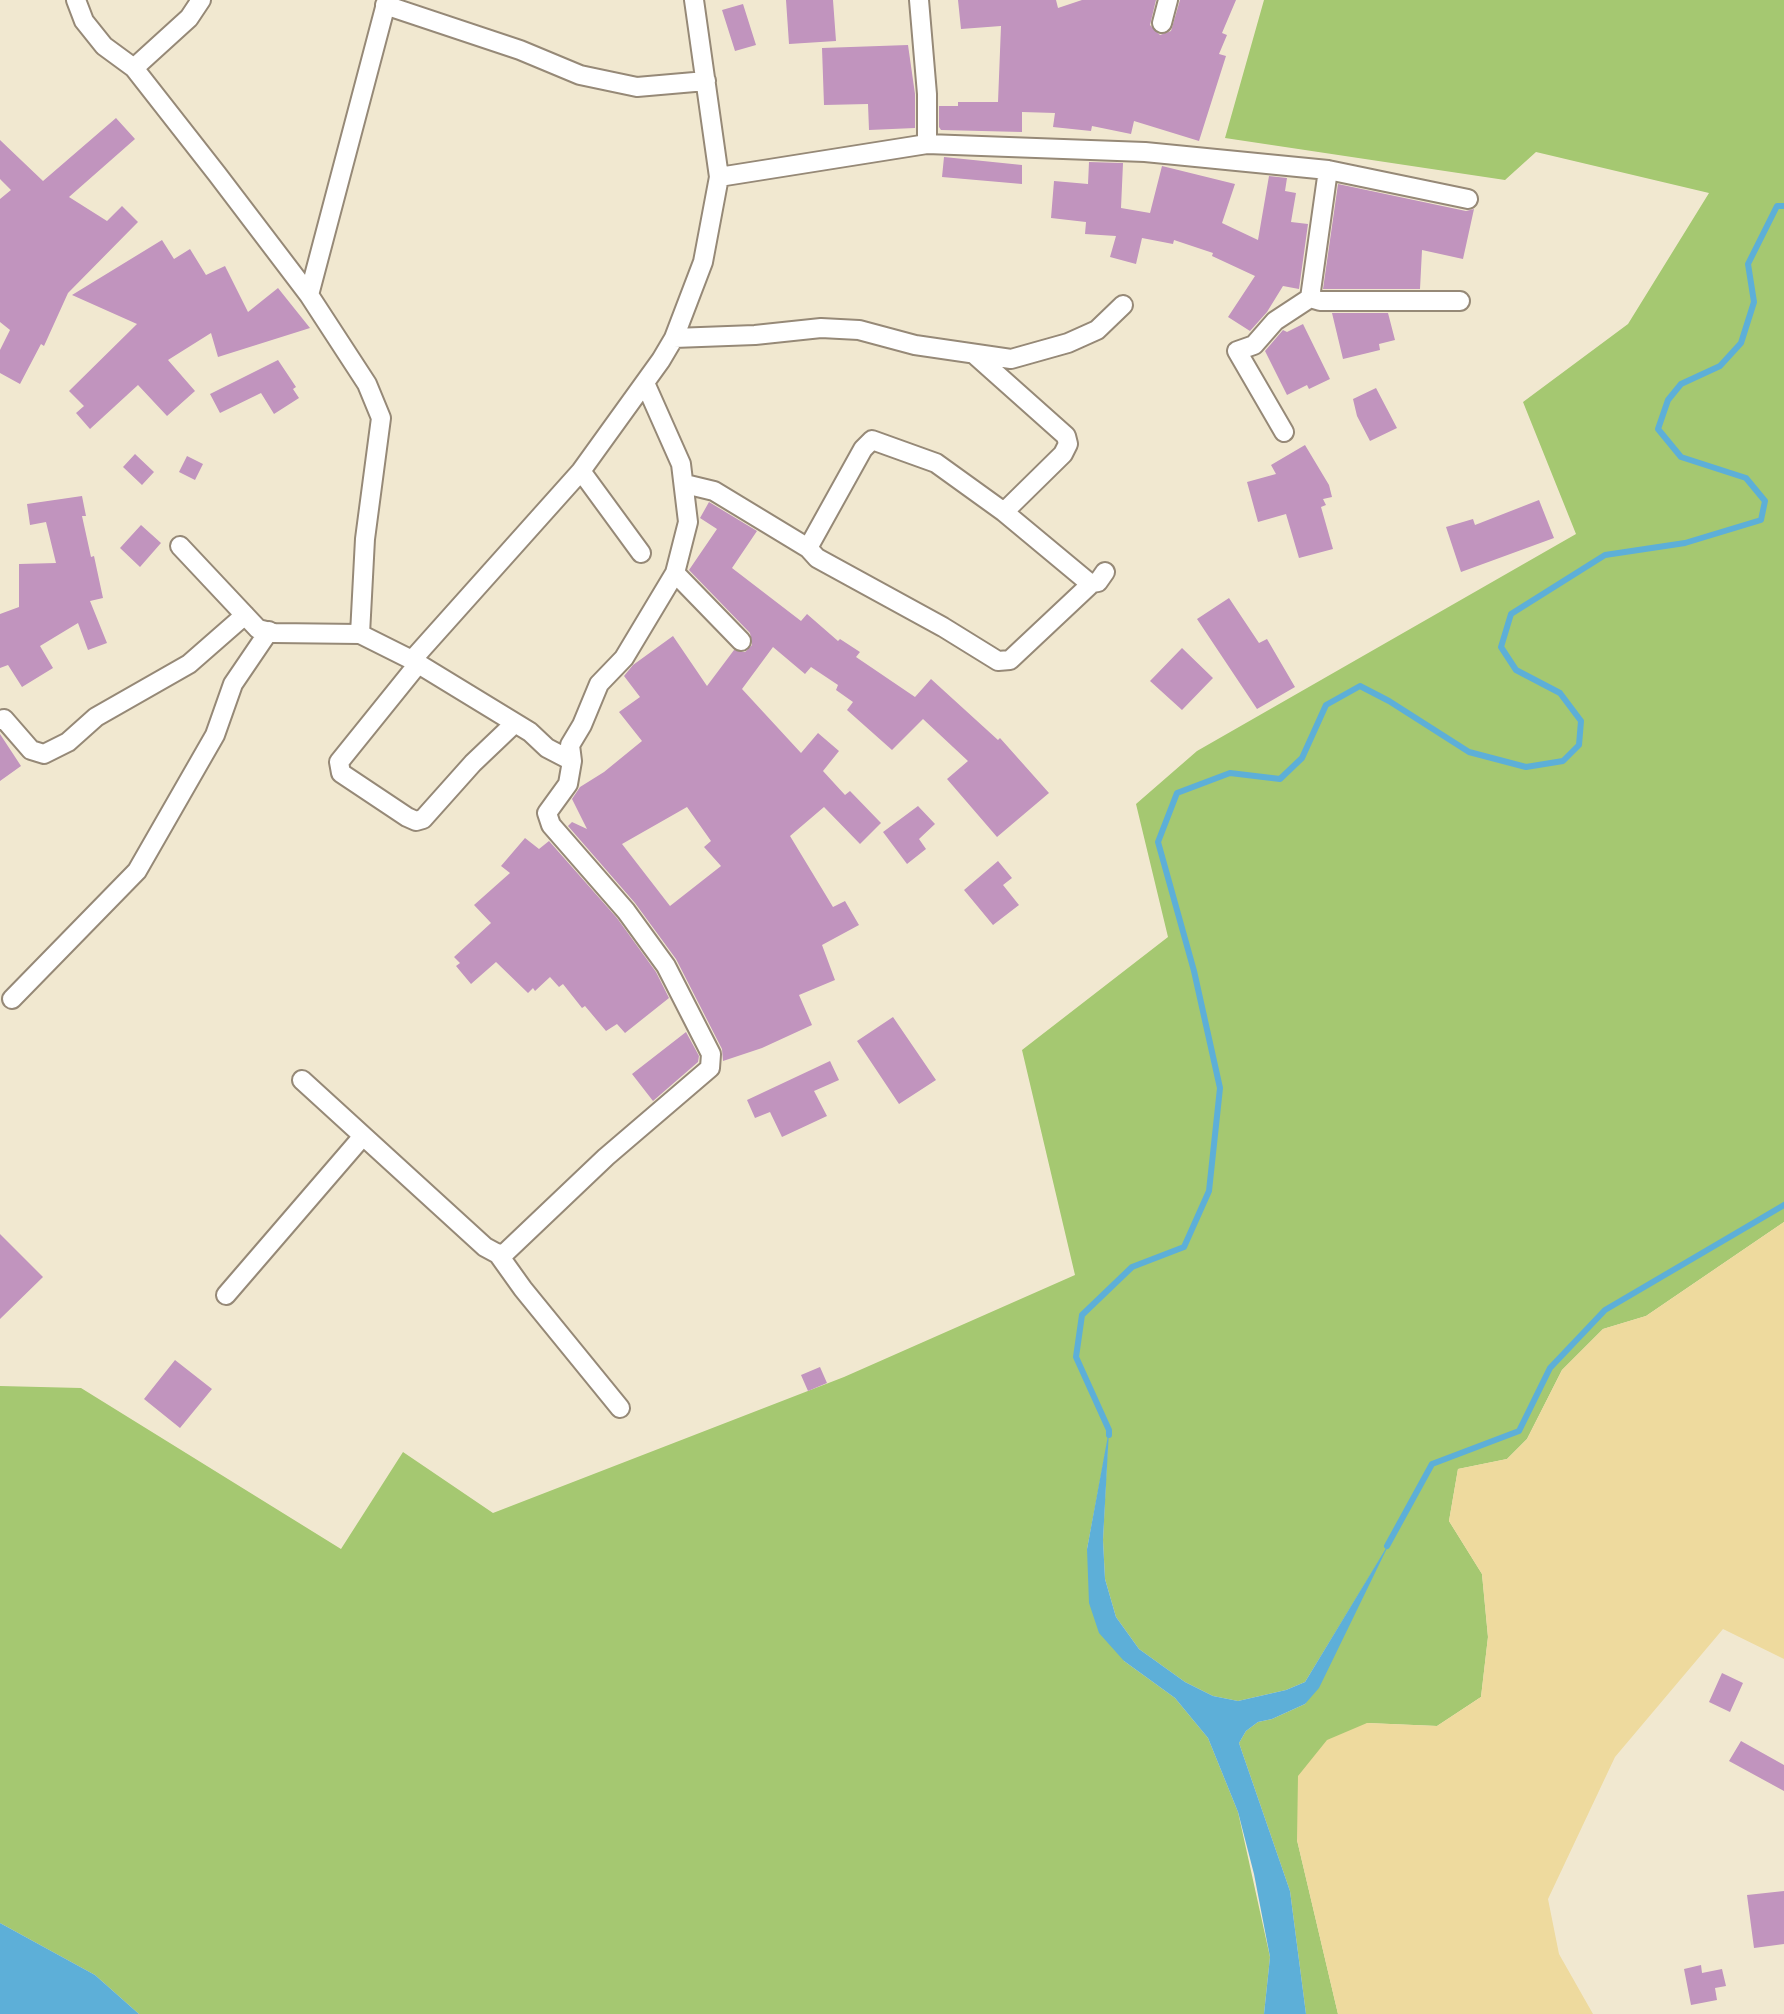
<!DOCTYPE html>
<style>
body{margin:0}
canvas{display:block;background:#f1e8d0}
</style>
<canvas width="1784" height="2014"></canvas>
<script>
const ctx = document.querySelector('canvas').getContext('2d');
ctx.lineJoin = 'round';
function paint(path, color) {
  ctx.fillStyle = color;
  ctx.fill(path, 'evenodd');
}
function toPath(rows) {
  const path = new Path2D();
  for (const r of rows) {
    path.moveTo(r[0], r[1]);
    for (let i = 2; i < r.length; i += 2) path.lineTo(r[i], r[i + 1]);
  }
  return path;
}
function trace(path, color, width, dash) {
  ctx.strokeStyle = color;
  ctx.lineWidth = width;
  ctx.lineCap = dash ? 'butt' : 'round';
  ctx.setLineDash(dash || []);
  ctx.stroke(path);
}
paint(toPath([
 [1264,0,1784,0,1784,1222,1646,1316,1603,1329,1562,1370,1527,1439,1507,1459,1458,1469,1449,1521,1482,1574,1488,1637,1481,1697,1437,1726,1367,1723,1297,1840,1338,2014,1306,2014,1290,1891,1239,1743,1246,1731,1258,1722,1272,1719,1305,1704,1385,1551,1305,1682,1286,1690,1238,1701,1213,1696,1185,1682,1139,1649,1116,1617,1105,1579,1103,1540,1108,1439,1087,1549,1124,1661,1175,1698,1208,1738,1238,1812,1270,1957,1264,2014,139,2014,95,1975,0,1923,0,1386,81,1388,341,1549,403,1452,493,1513,844,1377,1075,1275,1022,1050,1168,937,1136,804,1197,751,1576,534,1523,402,1628,324,1709,193,1536,152,1505,180,1225,138]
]), '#a5c871');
paint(toPath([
 [1784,1222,1784,1659,1723,1629,1615,1757,1548,1899,1559,1954,1593,2014,1338,2014,1297,1840,1298,1776,1327,1740,1367,1723,1437,1726,1481,1697,1488,1637,1482,1574,1449,1521,1458,1469,1507,1459,1527,1439,1562,1370,1603,1329,1646,1316]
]), '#eeda9e');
paint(toPath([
 [1109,1430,1103,1540,1105,1579,1116,1617,1139,1649,1185,1682,1213,1696,1238,1701,1286,1690,1305,1682,1391,1540,1319,1688,1305,1704,1272,1719,1258,1722,1246,1731,1239,1743,1290,1891,1306,2014,1264,2014,1270,1957,1254,1874,1238,1812,1208,1738,1175,1698,1124,1661,1099,1633,1089,1603,1087,1549],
 [0,1923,95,1975,139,2014,0,2014]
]), '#5dafd8');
trace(toPath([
 [1109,1435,1109,1430,1076,1357,1082,1315,1132,1267,1184,1247,1209,1191,1220,1088,1194,971,1158,842,1177,793,1230,773,1280,779,1302,758,1326,705,1360,686,1389,701,1469,752,1526,767,1563,761,1579,745,1581,721,1560,693,1516,670,1501,647,1511,614,1605,555,1685,543,1761,520,1765,501,1746,478,1681,457,1658,429,1668,400,1681,384,1720,366,1741,343,1754,302,1748,264,1777,206,1784,206],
 [1387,1546,1432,1464,1519,1431,1550,1368,1605,1310,1784,1205]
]), '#5dafd8', 6);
paint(toPath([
 [786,0,833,0,836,41,789,44],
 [958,0,1056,0,1058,8,1082,0,1156,0,1150,25,1160,35,1171,31,1180,0,1236,0,1222,33,1227,35,1219,54,1226,56,1199,141,1134,121,1131,134,1092,126,1091,131,1053,127,1055,113,1022,112,1022,132,941,130,939,127,939,106,958,106,958,102,998,102,1001,26,961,29],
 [743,4,756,45,735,51,722,10],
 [908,45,915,94,915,128,869,130,868,104,824,105,822,48],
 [116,118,135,139,69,197,107,221,122,206,138,222,68,293,44,346,41,344,20,384,0,373,0,350,10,330,0,322,0,199,11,190,0,179,0,140,43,181],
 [944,157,1022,165,1022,184,942,177],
 [1089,162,1123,163,1121,208,1150,213,1162,166,1235,184,1222,223,1258,240,1269,176,1287,178,1285,191,1296,193,1291,222,1308,224,1299,289,1283,286,1267,312,1250,331,1228,317,1255,276,1212,256,1213,253,1174,240,1173,244,1142,238,1136,264,1110,257,1116,236,1085,234,1086,222,1051,218,1054,181,1088,184],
 [1338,184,1466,211,1474,209,1463,259,1422,250,1420,289,1323,289],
 [162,240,174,259,190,249,206,275,225,266,248,312,278,288,310,328,218,357,211,333,168,360,195,391,167,416,138,385,90,429,76,413,84,406,69,391,137,324,72,295],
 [1332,313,1388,313,1395,340,1379,344,1380,350,1343,359],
 [1303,324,1330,379,1309,389,1307,385,1287,395,1265,351,1283,330,1287,332],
 [278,360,296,387,293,389,299,398,274,414,261,393,220,413,210,394],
 [1376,388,1397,428,1370,441,1357,416,1353,399],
 [1305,445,1329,485,1332,497,1323,499,1326,505,1321,507,1333,549,1299,558,1286,514,1258,522,1247,482,1276,474,1271,465],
 [135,454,154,472,142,485,123,467],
 [187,456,203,464,195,480,179,472],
 [82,496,86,516,82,516,91,557,94,556,103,598,90,601,107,643,88,650,78,623,40,646,53,668,22,687,8,665,0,668,0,614,19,607,19,564,56,563,46,522,30,525,27,504],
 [1539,500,1554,538,1461,572,1446,527,1473,519,1475,525],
 [709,502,757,531,732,568,801,621,807,614,838,641,840,639,860,652,856,657,915,697,931,679,998,740,1000,738,1049,793,997,837,947,779,968,761,923,719,892,750,847,710,853,702,836,690,838,685,811,667,805,674,773,647,742,689,801,753,818,733,839,751,823,771,845,795,850,791,881,823,860,844,824,807,790,836,833,907,845,901,859,925,822,945,835,980,799,995,812,1025,762,1048,723,1061,722,1049,676,959,635,903,568,826,572,822,587,829,572,799,580,787,604,772,642,741,619,712,640,697,624,676,633,665,673,636,707,686,734,650,745,652,752,645,750,633,689,570,717,529,700,518],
 [687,807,711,841,704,847,721,866,670,906,622,844],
 [141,525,161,543,140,567,120,548],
 [1229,598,1259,643,1267,639,1295,687,1257,709,1197,619],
 [1182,648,1213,678,1182,710,1150,681],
 [0,734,21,766,0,781],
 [918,806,935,824,919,839,926,849,907,864,883,832],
 [525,838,539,849,549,841,617,918,656,972,669,998,625,1033,617,1024,606,1031,585,1006,582,1008,563,984,559,987,550,977,535,991,533,988,528,993,496,962,471,984,456,966,460,963,454,957,491,923,474,905,510,873,501,866],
 [998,861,1012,878,1003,885,1019,905,993,925,964,890],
 [893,1017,936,1080,899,1104,857,1041],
 [686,1032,699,1056,698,1062,653,1101,632,1074],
 [830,1061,839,1080,814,1091,827,1116,782,1137,770,1112,755,1118,747,1100],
 [0,1234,43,1277,0,1319],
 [175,1360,212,1389,180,1428,144,1399],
 [820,1367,827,1383,808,1391,801,1375],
 [1722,1673,1743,1683,1730,1712,1709,1702],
 [1741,1741,1784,1765,1784,1791,1729,1761],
 [1784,1891,1784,1944,1754,1948,1747,1895],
 [1701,1965,1702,1973,1722,1969,1726,1986,1715,1988,1717,2000,1691,2005,1684,1969]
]), '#c194be');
const minor = toPath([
 [76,0,84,21,104,46,134,68,217,174,309,295,367,384,381,418,365,539,360,634],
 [919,0,927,94,927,144],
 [385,5,520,50,580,75,637,87,706,81],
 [1162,23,1168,0],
 [134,68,189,18,201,0],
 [1328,170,1310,298,1320,301,1460,301],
 [719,177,927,144,1145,152,1328,170,1468,199],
 [309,295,387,0],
 [674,338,755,335,821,328,859,330,915,345,1011,359,1068,343,1097,330,1123,305],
 [1284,432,1237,351,1254,345,1275,321,1310,298],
 [581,471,641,553],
 [685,484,714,491,808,548,817,558,943,627,998,661,1010,660,1092,583],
 [1004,512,1087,581,1092,583,1098,582,1105,572],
 [180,546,258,629,274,633,360,634,412,660,530,732,547,748,572,761],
 [808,548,863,449,872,440,936,463,1004,512,1063,454,1068,444,1066,436,974,354],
 [675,573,741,641],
 [412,660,581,471,661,360,674,338,703,262,719,177,694,0],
 [418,664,339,762,341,773,407,817,416,821,423,819,473,763,515,723],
 [0,720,4,719,31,750,44,754,68,742,96,717,189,664,245,615],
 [12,999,137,871,215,735,233,684,269,631],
 [302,1080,485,1247,498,1254,505,1253,606,1157,710,1068,711,1054,666,966,626,911,551,825,547,813,568,784,572,761,570,745,582,725,599,684,624,658,675,573,688,522,681,464,645,383],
 [498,1254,523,1289,620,1408],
 [226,1295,363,1136]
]);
trace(minor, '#968977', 22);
trace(minor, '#fff', 18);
</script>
